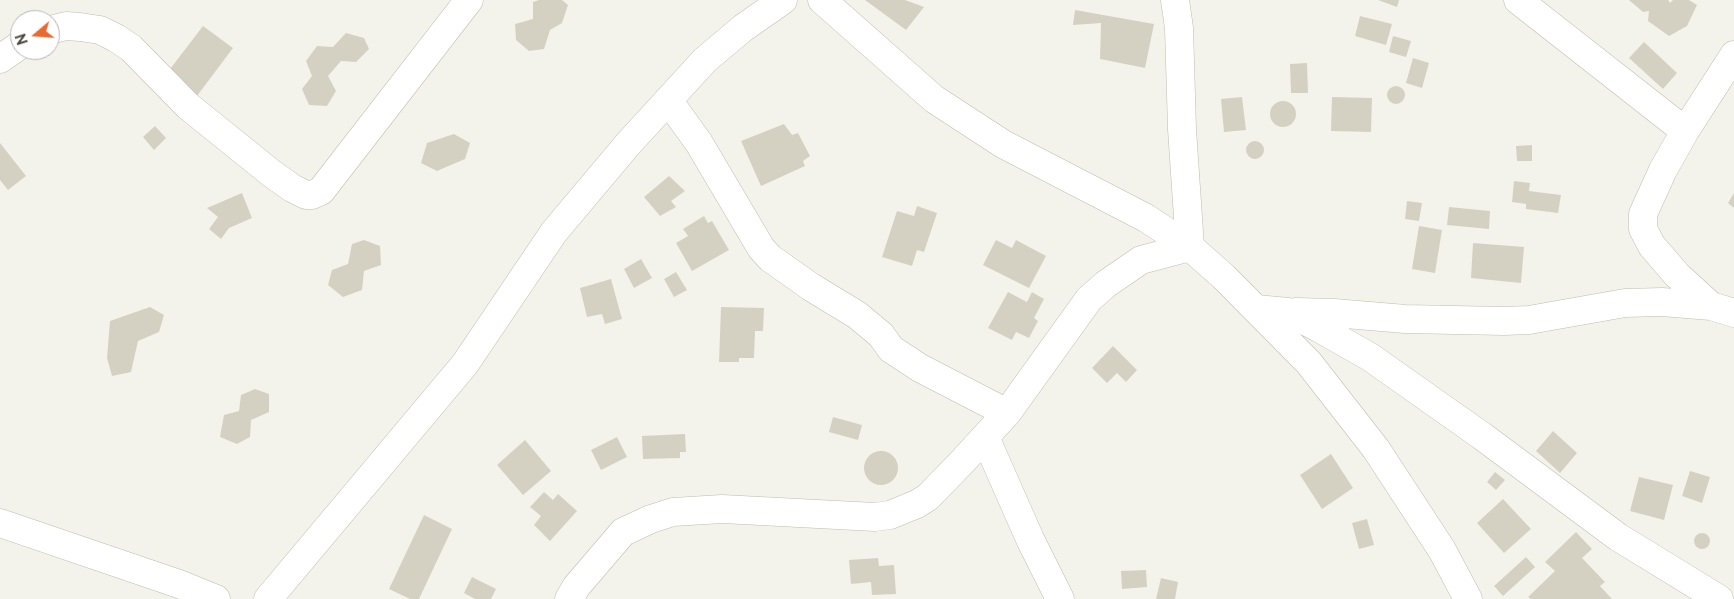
<!DOCTYPE html>
<style>
body{margin:0}
#map{position:relative;width:1734px;height:599px;overflow:hidden;background:#f4f3eb;font-family:Raleway,sans-serif}
canvas{display:block}
.north{position:absolute;left:10px;top:10px;width:50px;height:50px;box-sizing:border-box;background:#fff;border:1px solid #b6b5b0;border-radius:50%;rotate:252deg;font-size:14px;font-weight:700;line-height:20px;text-align:center;color:#48453a}
.north::after{content:'';display:block;margin:auto;width:18px;height:22px;background:#e9692e;clip-path:polygon(50% 0,100% 100%,50% 72%,0 100%)}
</style>
<div id="map">
<canvas width="1734" height="599"></canvas>
<div class="north">N</div>
</div>
<script>
const ctx = document.querySelector('canvas').getContext('2d');
ctx.lineJoin = 'round';
function paint(path, color) {
  ctx.fillStyle = color;
  ctx.fill(path, 'evenodd');
}
function toPath(rows) {
  const path = new Path2D();
  for (const r of rows) {
    if (r.length === 3) {
      path.moveTo(r[0] + r[2], r[1]);
      path.arc(r[0], r[1], r[2], 0, 2 * Math.PI);
      continue;
    }
    path.moveTo(r[0], r[1]);
    for (let i = 2; i < r.length; i += 2) path.lineTo(r[i], r[i + 1]);
  }
  return path;
}
function trace(path, color, width, dash) {
  ctx.strokeStyle = color;
  ctx.lineWidth = width;
  ctx.lineCap = dash ? 'butt' : 'round';
  ctx.setLineDash(dash || []);
  ctx.stroke(path);
}
paint(toPath([
 [539,0,562,0,568,5,562,23,550,30,544,49,529,51,516,40,515,24,533,19,533,2],
 [865,0,905,0,924,7,906,30],
 [1378,0,1399,0,1397,7],
 [1629,0,1668,0,1670,3,1673,0,1689,0,1697,5,1687,26,1669,36,1648,21,1649,11,1643,12],
 [1075,10,1154,24,1145,68,1100,59,1101,23,1073,25],
 [1360,16,1392,24,1386,45,1355,36],
 [203,26,233,48,197,96,167,73],
 [346,33,364,38,369,49,356,62,341,61,328,76,336,91,327,106,309,105,302,89,312,76,306,61,317,46,333,47],
 [1393,36,1411,41,1406,57,1389,52],
 [1644,42,1677,73,1663,89,1629,58],
 [1413,58,1429,63,1422,88,1406,83],
 [1307,63,1308,93,1291,93,1290,64],
 [1396,95,9],
 [1242,97,1246,130,1224,132,1221,99],
 [1332,97,1372,98,1371,132,1331,131],
 [1283,114,13],
 [784,124,792,135,798,133,810,156,803,161,805,166,761,186,741,141],
 [155,126,166,138,154,150,143,137],
 [454,134,470,143,465,159,437,171,421,163,427,143],
 [1255,150,9],
 [0,143,26,176,8,190,0,180],
 [1532,145,1532,161,1517,161,1516,146],
 [669,176,685,191,671,201,676,207,660,216,644,197],
 [1514,181,1530,183,1529,191,1561,195,1558,213,1526,209,1526,204,1512,202],
 [242,193,252,218,229,228,221,239,209,229,218,217,207,208],
 [1734,193,1734,208,1728,203],
 [1407,201,1422,203,1419,221,1405,219],
 [917,206,937,213,924,252,917,250,912,266,882,257,897,211,914,216],
 [1449,207,1490,211,1489,229,1447,225],
 [704,216,708,223,712,221,729,250,692,271,676,243,688,236,683,229],
 [1419,226,1442,230,1435,273,1412,269],
 [364,240,380,246,381,265,364,271,362,290,343,297,328,285,332,270,348,264,352,244],
 [996,240,1012,248,1016,240,1046,256,1029,288,983,265],
 [1473,243,1524,247,1521,283,1471,278],
 [641,259,652,278,634,288,624,269],
 [676,272,687,290,674,297,664,279],
 [611,279,622,319,605,324,602,314,587,317,580,288],
 [1008,292,1027,302,1032,292,1044,299,1034,318,1038,321,1029,338,1016,332,1012,340,988,328],
 [150,307,164,315,159,332,138,341,131,372,112,376,107,358,110,321],
 [721,307,764,308,763,331,755,331,754,358,739,358,739,362,719,362],
 [1113,346,1137,370,1126,382,1117,373,1107,383,1092,368],
 [255,389,269,394,269,412,251,420,250,437,237,444,220,437,224,415,239,411,241,395],
 [833,417,862,425,858,440,829,432],
 [1553,431,1577,453,1560,473,1536,451],
 [685,434,686,452,680,452,680,458,643,459,642,436],
 [617,437,627,457,601,470,591,450],
 [525,440,551,471,523,495,497,465],
 [881,468,17],
 [1331,454,1353,488,1322,509,1300,475],
 [1690,471,1710,477,1702,503,1682,496],
 [1495,472,1505,480,1496,490,1487,482],
 [1639,477,1673,485,1664,520,1630,511],
 [544,492,553,500,558,494,577,511,550,541,534,525,541,516,530,507],
 [1503,499,1531,529,1504,553,1477,523],
 [424,515,452,529,419,599,410,599,389,589],
 [1367,519,1374,545,1359,549,1352,523],
 [1576,532,1592,549,1582,558,1605,582,1600,586,1612,599,1531,599,1528,597,1555,571,1545,562],
 [1702,541,8],
 [1526,557,1535,567,1503,596,1494,586],
 [878,558,879,566,894,565,896,594,872,595,871,582,851,584,849,560],
 [1146,570,1147,587,1122,589,1121,571],
 [472,577,496,589,491,599,475,599,464,593],
 [1161,578,1178,582,1175,599,1156,599]
]), '#d5d1c2');
const minor = toPath([
 [822,0,934,99,1003,144,1146,218,1190,247,1224,277,1309,363,1376,449,1442,550,1468,599],
 [1518,0,1685,131],
 [50,30,66,26,80,27,100,30,116,38,131,48,188,106,271,173,292,188,306,195,312,195,321,191,469,0],
 [0,59,20,45],
 [668,100,699,143,761,248,770,258,811,287,857,315,881,335,891,349,920,368,1007,413],
 [1711,306,1677,275,1652,246,1643,229,1643,214,1663,170,1685,131,1734,55],
 [1256,309,1288,312,1319,328,1370,357,1482,436,1618,537,1719,599],
 [1296,312,1334,313,1405,319,1504,321,1529,320,1625,303,1662,302,1711,306,1734,313],
 [985,437,1030,539,1060,599],
 [0,523,179,584,216,599],
 [268,599,465,364,554,232,628,144,705,60,743,28,783,0],
 [569,599,576,587,623,532,651,519,673,512,722,509,875,517,890,515,917,504,928,497,962,462,1007,413,1089,299,1106,284,1141,260,1190,247,1182,129,1179,28,1175,0]
]);
trace(minor, '#bfbcae', 29);
trace(minor, '#fff', 28);
</script>
